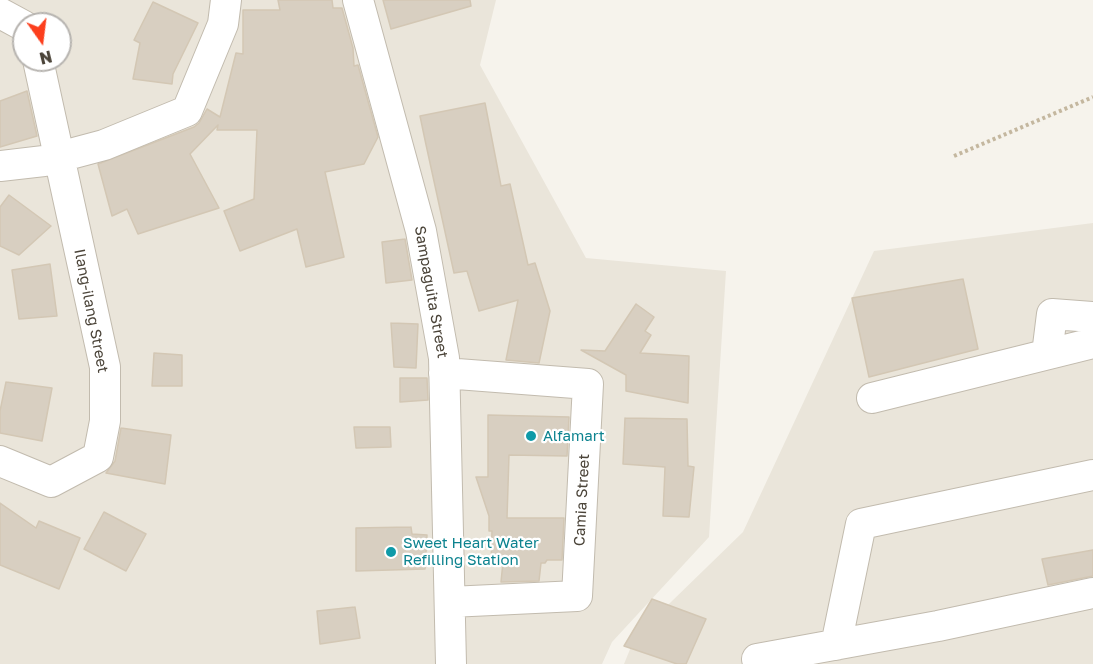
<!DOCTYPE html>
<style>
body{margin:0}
#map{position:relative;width:1093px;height:664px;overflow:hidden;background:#f6f3ec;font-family:"Golos Text",sans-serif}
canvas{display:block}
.north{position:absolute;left:12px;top:12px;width:60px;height:60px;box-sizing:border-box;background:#fff;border:2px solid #b7b4b0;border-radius:50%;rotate:166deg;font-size:16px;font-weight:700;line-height:24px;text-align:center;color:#4b4439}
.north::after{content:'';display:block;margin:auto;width:21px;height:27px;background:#fc3f1d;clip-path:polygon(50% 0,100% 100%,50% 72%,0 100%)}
</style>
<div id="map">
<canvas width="1093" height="664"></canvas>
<div class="north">N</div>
</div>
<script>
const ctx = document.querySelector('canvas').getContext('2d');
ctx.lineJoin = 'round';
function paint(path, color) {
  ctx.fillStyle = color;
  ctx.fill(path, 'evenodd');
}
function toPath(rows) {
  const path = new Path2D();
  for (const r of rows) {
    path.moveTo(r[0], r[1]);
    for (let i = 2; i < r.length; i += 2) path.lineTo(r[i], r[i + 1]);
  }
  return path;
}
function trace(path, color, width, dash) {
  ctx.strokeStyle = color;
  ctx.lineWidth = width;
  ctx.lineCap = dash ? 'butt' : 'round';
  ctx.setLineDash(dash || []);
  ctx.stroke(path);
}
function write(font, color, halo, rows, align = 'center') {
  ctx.font = font + ' "Golos Text",sans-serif';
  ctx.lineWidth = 4.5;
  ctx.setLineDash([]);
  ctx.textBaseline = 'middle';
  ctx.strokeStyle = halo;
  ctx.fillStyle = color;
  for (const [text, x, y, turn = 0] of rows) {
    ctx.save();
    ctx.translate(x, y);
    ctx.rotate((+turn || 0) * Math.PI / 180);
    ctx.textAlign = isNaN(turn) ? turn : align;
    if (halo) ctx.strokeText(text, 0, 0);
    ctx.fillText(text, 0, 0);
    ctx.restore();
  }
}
paint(toPath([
 [0,0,496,0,480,65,586,258,726,271,709,537,612,642,602,664,0,664],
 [24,24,60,24,60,60,24,60],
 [1093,223,1093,664,624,664,635,637,743,532,874,251]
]), '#eae5da');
const building = toPath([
 [278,0,332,0,333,8,342,8,353,48,354,66,358,65,378,137,364,164,325,172,344,257,306,267,297,229,240,251,224,211,254,199,257,130,217,130,218,125,190,154,219,208,138,234,127,209,112,216,98,164,194,127,199,123,207,109,220,117,236,53,243,54,243,10,280,10,278,0],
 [383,0,470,0,471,6,391,29,383,0],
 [153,2,198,23,173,74,172,84,133,79,140,43,134,40,153,2],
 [27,91,37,136,0,147,0,101,27,91],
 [485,103,501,186,510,184,528,265,535,263,550,311,539,363,506,360,518,300,479,311,467,271,454,273,425,140,420,116,485,103],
 [9,195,51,226,19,255,0,246,0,207,9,195],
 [405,239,412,280,386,283,382,242,405,239],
 [50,264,57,316,19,319,12,270,50,264],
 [963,279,978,349,869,377,852,298,963,279],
 [636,304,654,317,645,331,651,335,640,353,689,356,688,403,626,391,626,375,581,350,605,351,636,304],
 [391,323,418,324,416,368,394,367,391,323],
 [154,353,182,355,182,386,152,386,154,353],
 [400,378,427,378,428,400,400,402,400,378],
 [6,382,52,388,42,441,0,433,0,411,6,382],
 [488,415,569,417,567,456,509,455,507,518,564,518,562,560,547,560,545,563,541,563,539,581,501,582,503,562,491,562,492,531,489,531,489,516,476,477,488,477,488,415],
 [625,418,687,419,688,466,694,467,689,517,663,516,665,467,623,464,625,418],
 [354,427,390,427,391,447,356,448,354,427],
 [121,428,171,435,165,484,106,473,115,461,121,428],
 [0,503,36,528,39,521,80,538,59,589,0,565,0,503],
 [104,512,146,534,126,571,84,549,104,512],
 [411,527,412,534,427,535,425,569,356,571,356,528,411,527],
 [1093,550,1093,576,1048,585,1042,559,1093,550],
 [652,599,706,619,686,664,677,664,624,646,652,599],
 [355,607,360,638,320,644,317,611,355,607]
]);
paint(building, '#d8cfc1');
trace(building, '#d3c7b4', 1.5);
const minor = toPath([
 [358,0,421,231,444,358,451,664],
 [0,13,24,26],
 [0,166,44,161,104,145,187,111,223,24,226,0],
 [1047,354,1052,314,1093,317],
 [444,373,588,384,577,596,450,602],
 [872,398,1093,343],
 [0,461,51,482,98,457,105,421,105,367,38,60],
 [836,645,861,524,1093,475],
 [757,659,938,626,1093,593]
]);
trace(minor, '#c2bbae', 32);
trace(toPath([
 [954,156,1093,97]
]), '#c4b79f', 4, [3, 3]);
trace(minor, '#fff', 30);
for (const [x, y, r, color] of [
 [531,436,6,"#0f9aa8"],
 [391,552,6,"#0f9aa8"]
]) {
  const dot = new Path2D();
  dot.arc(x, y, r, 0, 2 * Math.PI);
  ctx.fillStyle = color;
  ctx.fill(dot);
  trace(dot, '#fff', 2);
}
write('15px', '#4b4439', '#fff', [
 ["Sampaguita Street",431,292,80],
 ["Ilang-ilang Street",91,311,79],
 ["Camia Street",582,500,-87]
]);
write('15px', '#0d838f', '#fff', [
 ["Alfamart",543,436],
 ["Sweet Heart Water",403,543],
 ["Refilling Station",403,560]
], 'left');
</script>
